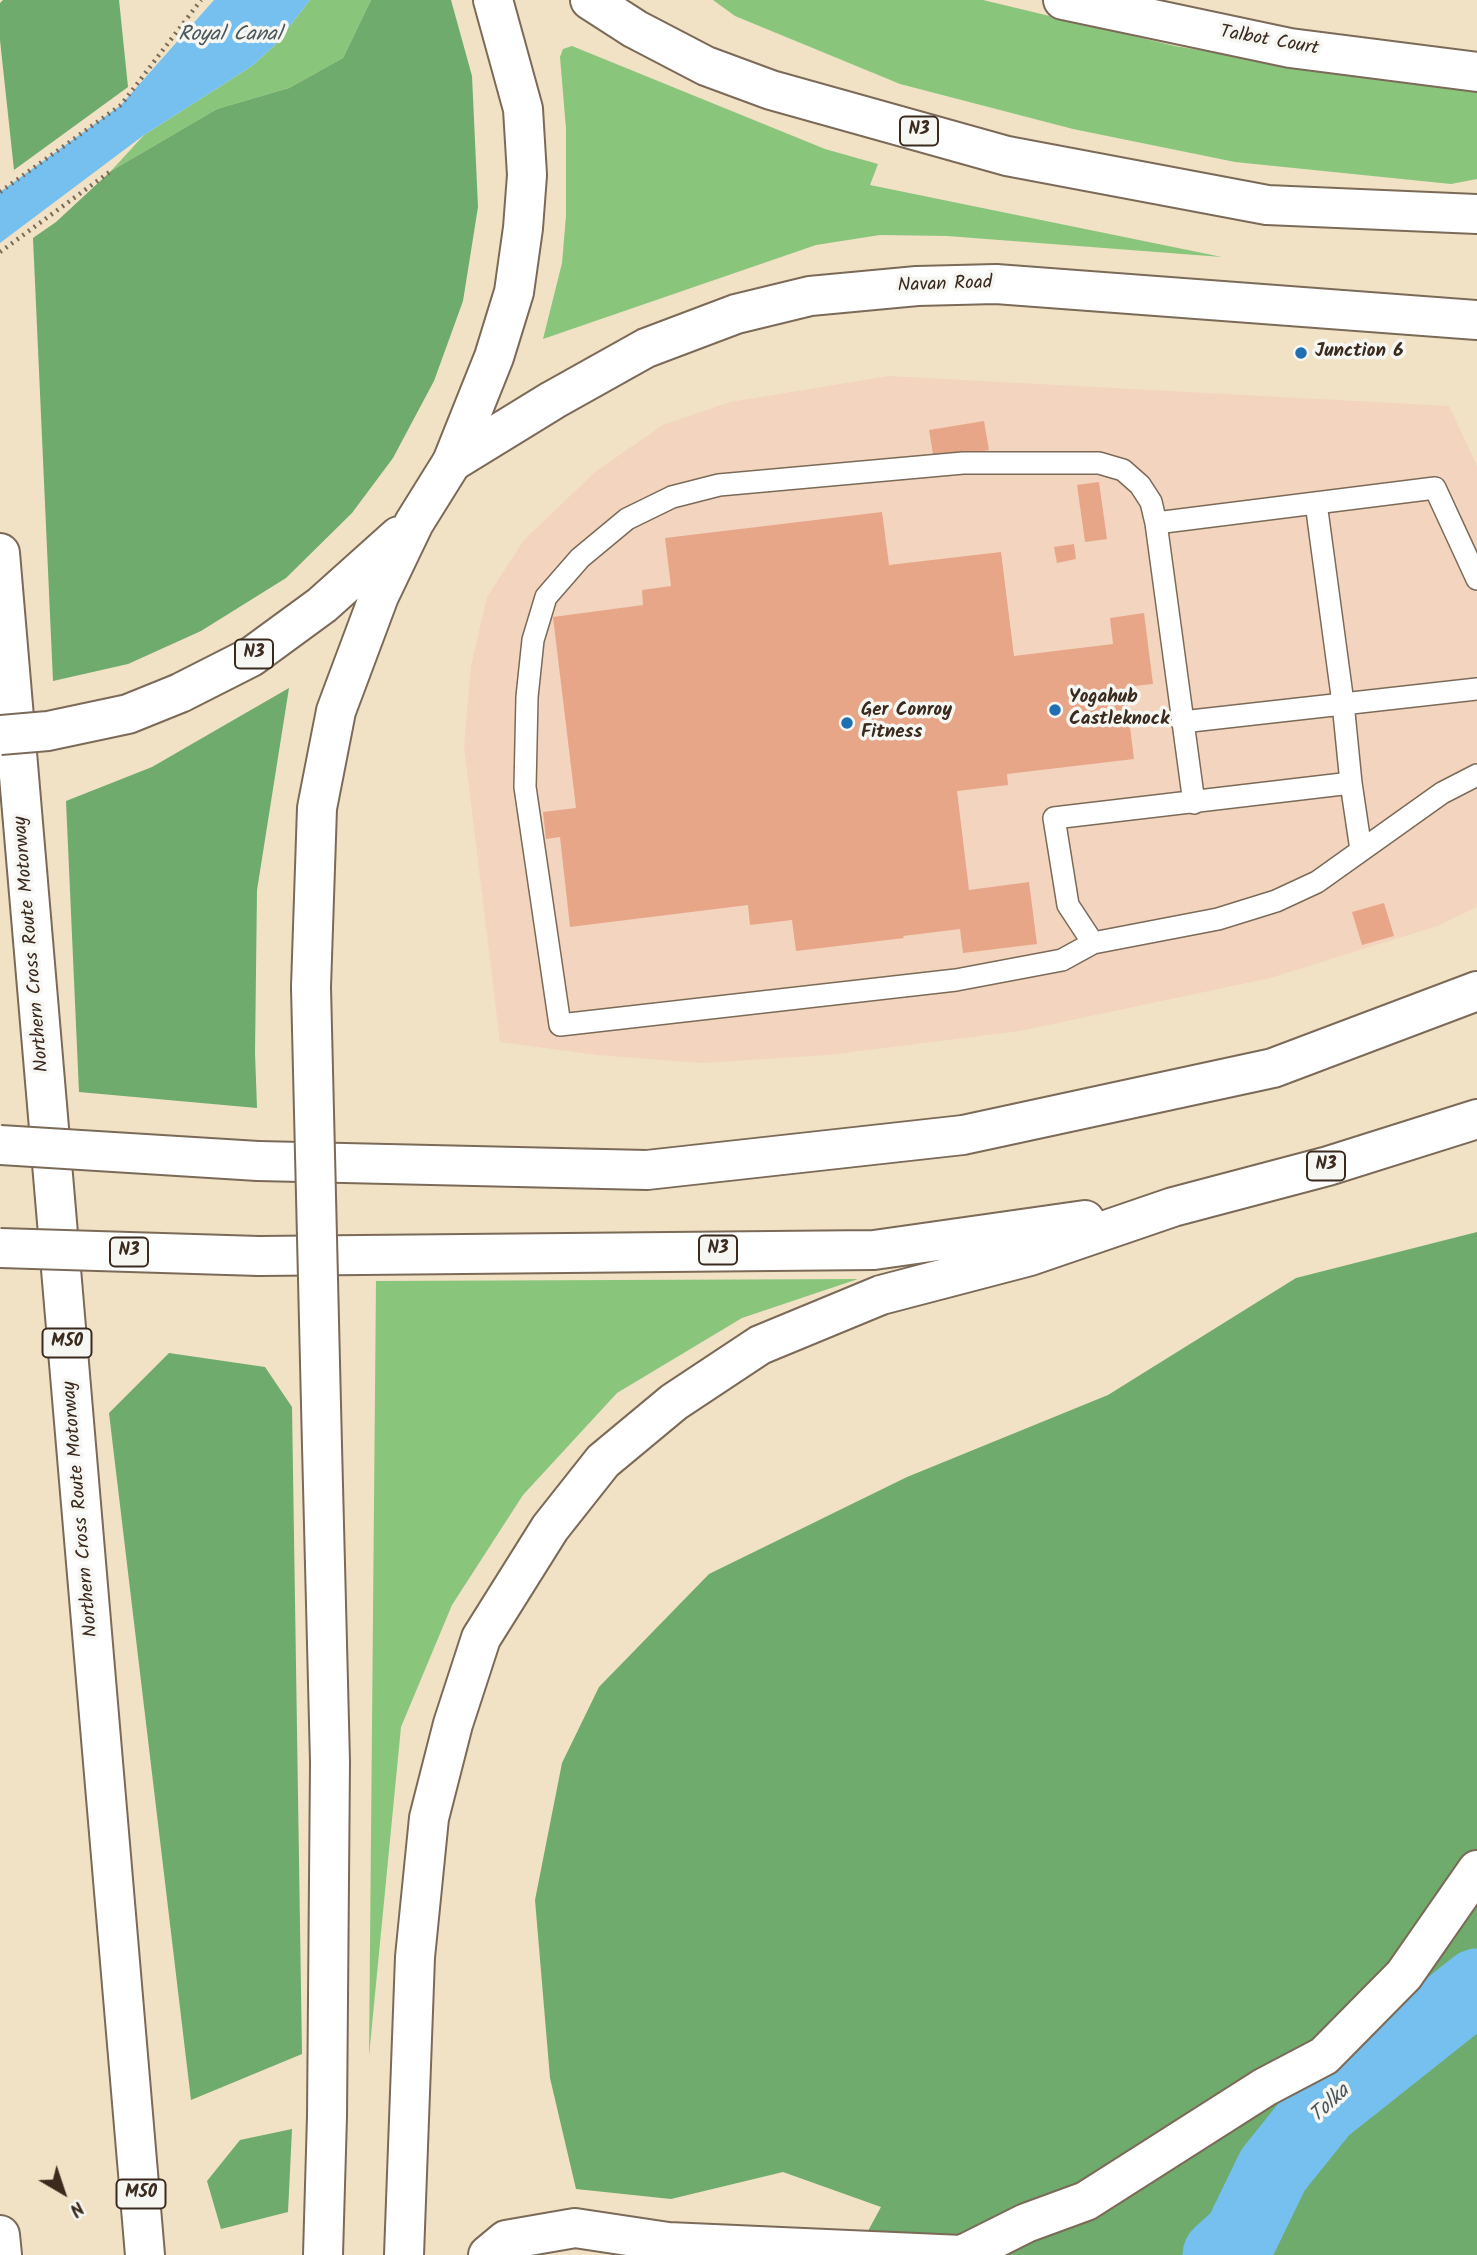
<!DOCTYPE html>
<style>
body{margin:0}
#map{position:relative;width:1477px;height:2255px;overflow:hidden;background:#f1e1c5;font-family:Kalam,sans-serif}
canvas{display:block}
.north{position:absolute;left:28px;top:2157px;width:70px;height:70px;-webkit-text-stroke:5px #f6f6f2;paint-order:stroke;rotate:141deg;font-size:19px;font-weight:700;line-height:28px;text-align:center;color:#3b2a1e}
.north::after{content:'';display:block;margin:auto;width:24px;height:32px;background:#3b2a1e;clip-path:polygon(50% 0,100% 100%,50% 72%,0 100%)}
</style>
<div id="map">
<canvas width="1477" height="2255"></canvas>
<div class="north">N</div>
</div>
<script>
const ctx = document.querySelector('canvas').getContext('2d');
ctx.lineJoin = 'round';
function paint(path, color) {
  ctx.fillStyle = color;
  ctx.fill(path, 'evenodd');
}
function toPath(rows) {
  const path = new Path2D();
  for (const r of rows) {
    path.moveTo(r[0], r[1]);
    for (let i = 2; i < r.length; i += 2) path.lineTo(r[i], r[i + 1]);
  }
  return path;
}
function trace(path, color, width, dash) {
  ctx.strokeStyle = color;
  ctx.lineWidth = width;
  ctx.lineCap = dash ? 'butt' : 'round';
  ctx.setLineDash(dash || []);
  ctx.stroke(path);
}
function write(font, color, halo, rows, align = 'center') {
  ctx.font = font + ' Kalam,sans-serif';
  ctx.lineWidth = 7;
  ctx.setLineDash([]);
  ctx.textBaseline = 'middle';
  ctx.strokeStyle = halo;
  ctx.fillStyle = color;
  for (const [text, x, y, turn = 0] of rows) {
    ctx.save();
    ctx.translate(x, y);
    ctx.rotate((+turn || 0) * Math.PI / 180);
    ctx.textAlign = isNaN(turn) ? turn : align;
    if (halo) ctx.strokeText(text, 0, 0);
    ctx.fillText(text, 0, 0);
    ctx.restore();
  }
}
paint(toPath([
 [889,376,1449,406,1477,466,1477,907,1437,926,1270,978,1020,1031,828,1055,702,1063,598,1055,500,1042,464,746,471,666,487,597,524,540,595,472,663,425,730,402]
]), '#f3d4be');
paint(toPath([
 [310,0,371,0,343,58,289,88,217,109,111,171,144,135,252,66,275,45],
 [713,0,983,0,1175,46,1386,81,1477,92,1477,179,1451,184,1235,162,1073,129,900,84,735,16],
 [572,46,825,149,878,164,870,185,1222,257,947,236,880,235,816,245,543,339,562,263,566,216,566,129,560,57,563,49],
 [858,1279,742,1318,617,1393,523,1495,452,1605,401,1727,369,2056,376,1281]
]), '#89c67c');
paint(toPath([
 [3,0,119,0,128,87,14,170,0,40,0,3],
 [371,0,451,0,472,76,478,207,463,301,434,381,393,458,352,513,286,578,201,631,128,664,53,681,33,238,56,222,111,171,217,109,289,88,343,58],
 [289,688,257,890,255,1053,257,1108,79,1092,66,801,152,767],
 [1477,1232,1477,2255,855,2255,881,2207,783,2172,671,2199,576,2189,550,2078,535,1900,562,1763,599,1687,709,1574,907,1477,1108,1395,1296,1278],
 [169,1353,265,1367,292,1407,302,2054,191,2100,109,1413],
 [292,2129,288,2212,221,2229,207,2181,240,2140]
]), '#6eab6c');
paint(toPath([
 [214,0,310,0,275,45,252,66,144,135,0,243,0,192,121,105]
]), '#75c0ee');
trace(toPath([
 [1220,2255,1241,2236,1273,2170,1322,2109,1477,1986]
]), '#75c0ee', 75);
paint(toPath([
 [984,421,989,450,934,460,929,430],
 [1099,482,1107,539,1085,542,1077,485],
 [882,512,889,565,1001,552,1014,656,1113,644,1110,618,1144,613,1153,684,1125,687,1134,759,1007,774,1008,785,957,791,969,890,1029,882,1037,944,963,953,960,929,903,936,904,938,796,951,792,920,750,925,748,905,570,927,560,837,546,839,543,812,576,808,553,617,643,605,642,590,671,586,665,538],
 [1074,544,1076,559,1057,563,1054,547],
 [1384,903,1394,936,1362,945,1352,912]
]), '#e8a689');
const lane = toPath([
 [1316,503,1343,703,1351,783,1361,850],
 [1182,722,1477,689],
 [1351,783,1054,818,1068,905,1093,943,1218,919,1276,901,1317,882,1442,793,1477,775],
 [1194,803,1156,523,1435,488,1477,579],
 [1093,943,1062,960,956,980,560,1025,525,787,527,697,533,640,546,597,580,558,627,519,672,497,719,485,963,463,1099,463,1123,470,1140,485,1151,502,1156,523]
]);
const street = toPath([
 [1063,0,1290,48,1477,72],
 [488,2255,506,2240,575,2228,668,2242,962,2255,1026,2223,1086,2201,1265,2087,1324,2056,1404,1975,1477,1870]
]);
const secondary = toPath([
 [452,462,553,400,646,348,736,314,810,296,917,286,996,284,1477,320]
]);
const highway = toPath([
 [590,0,635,29,706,66,771,90,1007,156,1267,205,1477,214],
 [0,553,145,2255],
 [180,693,251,657,322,605,399,536],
 [311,987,317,808,336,711,379,596,414,523,452,462,494,357,514,292,523,228,527,175,523,109,493,0],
 [258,1161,647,1170,963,1135,1273,1068,1477,991],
 [259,1256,874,1250,1085,1220],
 [322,1446,330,1762,327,2116,323,2255],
 [0,2235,2,2255],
 [404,2255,415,1957,429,1818,453,1724,481,1638,550,1528,603,1461,674,1402,760,1345,881,1295,1030,1256,1173,1207,1328,1166,1477,1119]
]);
trace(lane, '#7b6a58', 24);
trace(street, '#7b6a58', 42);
trace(secondary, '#7b6a58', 42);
trace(highway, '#7b6a58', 42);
trace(toPath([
 [0,192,121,105,201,0],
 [0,252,111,171]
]), '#7b6a58', 4.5, [2, 5]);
trace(lane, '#fff', 21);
trace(street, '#fff', 38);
trace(secondary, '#fff', 38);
trace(highway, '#fff', 38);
const highwayBridge = toPath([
 [0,735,48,731,128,714,180,693],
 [311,987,322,1446],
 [0,1145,258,1161],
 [0,1248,259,1256]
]);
trace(highwayBridge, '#7b6a58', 42, []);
trace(highwayBridge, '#fff', 38);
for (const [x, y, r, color] of [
 [1301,353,7,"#1f6fb2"],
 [1055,710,7,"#1f6fb2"],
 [847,723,7,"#1f6fb2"]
]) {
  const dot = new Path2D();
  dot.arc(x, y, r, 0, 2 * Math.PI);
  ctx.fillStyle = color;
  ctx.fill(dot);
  trace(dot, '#f6f6f2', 2.5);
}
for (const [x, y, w] of [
 [919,131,38],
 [254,654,38],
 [1326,1166,38],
 [718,1250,38],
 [129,1252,38],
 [67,1343,49],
 [141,2194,49]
]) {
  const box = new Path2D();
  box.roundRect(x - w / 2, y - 14.5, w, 29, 5);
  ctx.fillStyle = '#f6f6f2';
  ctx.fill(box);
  trace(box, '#3b2a1e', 2);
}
write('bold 18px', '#3b2a1e', null, [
 ["N3",919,131],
 ["N3",254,654],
 ["N3",1326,1166],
 ["N3",718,1250],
 ["N3",129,1252],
 ["M50",67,1343],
 ["M50",141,2194]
]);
write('19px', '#3b2a1e', '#f6f6f2', [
 ["Talbot Court",1269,42,10],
 ["Navan Road",945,286,-2],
 ["Northern Cross Route Motorway",33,944,-95],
 ["Northern Cross Route Motorway",82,1509,-95]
]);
write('bold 19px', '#3b2a1e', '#f6f6f2', [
 ["Junction 6",1315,353],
 ["Yogahub",1069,699],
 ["Castleknock",1069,721],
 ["Ger Conroy",861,712],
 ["Fitness",861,734]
], 'left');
write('italic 21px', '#4c575c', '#f6f6f2', [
 ["Royal Canal",230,36],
 ["Tolka",1331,2105,-43]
]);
</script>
